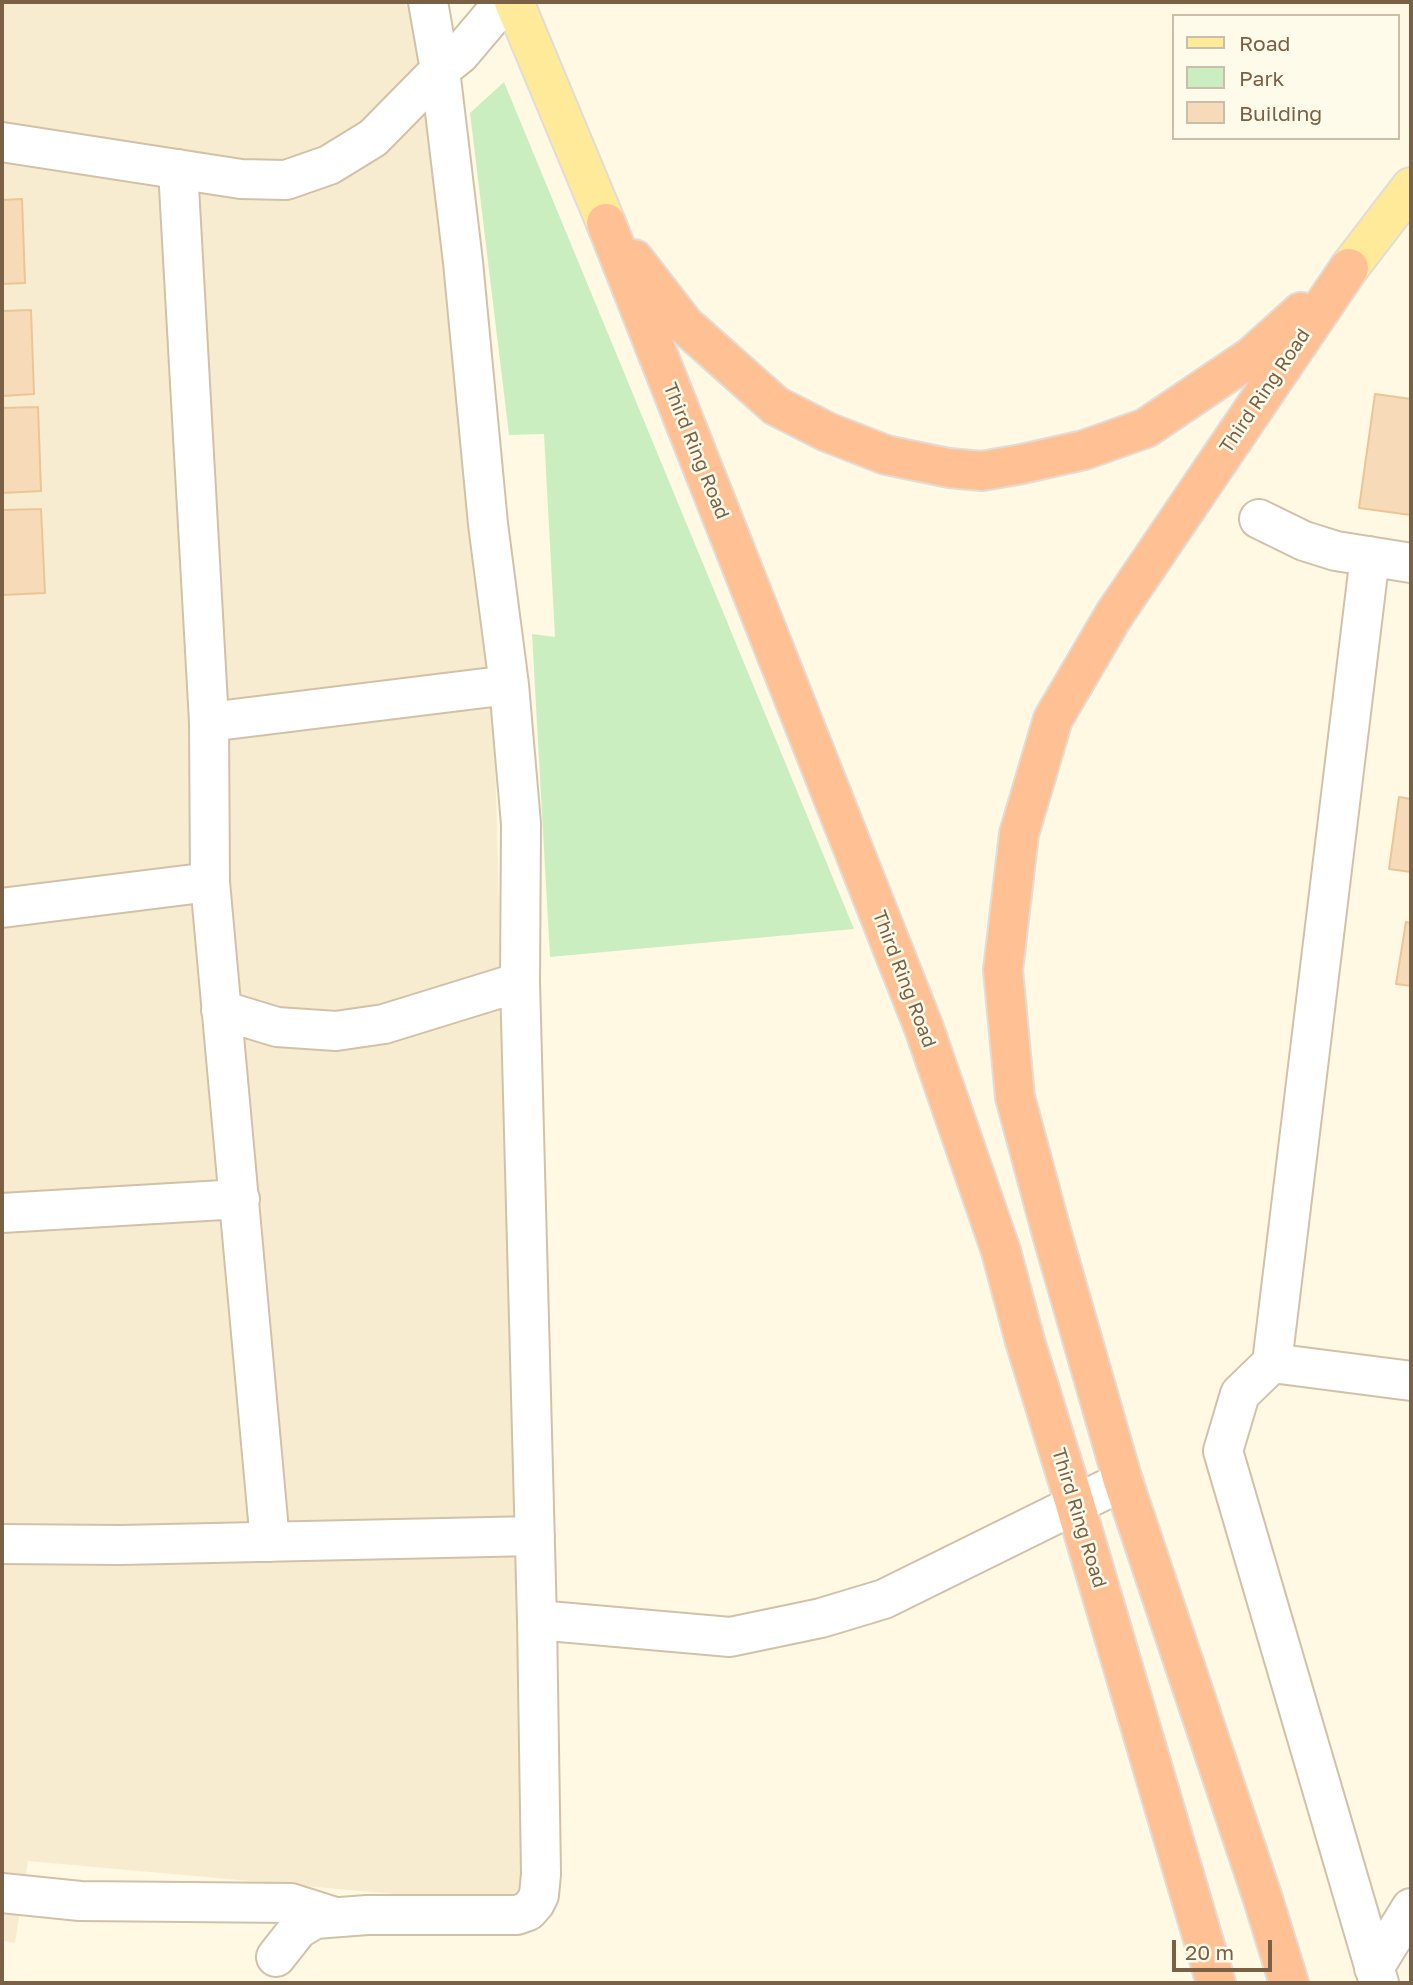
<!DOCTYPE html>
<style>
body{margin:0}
#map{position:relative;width:1413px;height:1985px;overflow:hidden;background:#fff8e3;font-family:"Golos Text",sans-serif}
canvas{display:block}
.frame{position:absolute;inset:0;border:4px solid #7a6146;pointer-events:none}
.legend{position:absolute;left:1172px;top:14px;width:228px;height:126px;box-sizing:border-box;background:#fffbeb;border:2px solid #cabda9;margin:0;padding:9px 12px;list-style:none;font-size:21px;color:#7a6146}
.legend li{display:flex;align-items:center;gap:14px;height:35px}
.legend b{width:35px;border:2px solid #cabda9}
.scale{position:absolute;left:1172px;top:1940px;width:100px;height:32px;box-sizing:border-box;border:4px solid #7a6146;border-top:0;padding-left:9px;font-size:21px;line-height:24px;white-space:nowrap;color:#7a6146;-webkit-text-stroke:5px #fffbeb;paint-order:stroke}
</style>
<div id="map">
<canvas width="1413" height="1985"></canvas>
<div class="frame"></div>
<ul class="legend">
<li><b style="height:9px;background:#ffea99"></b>Road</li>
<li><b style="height:19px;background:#cbeec0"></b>Park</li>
<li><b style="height:19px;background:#f7dbb8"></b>Building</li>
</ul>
<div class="scale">20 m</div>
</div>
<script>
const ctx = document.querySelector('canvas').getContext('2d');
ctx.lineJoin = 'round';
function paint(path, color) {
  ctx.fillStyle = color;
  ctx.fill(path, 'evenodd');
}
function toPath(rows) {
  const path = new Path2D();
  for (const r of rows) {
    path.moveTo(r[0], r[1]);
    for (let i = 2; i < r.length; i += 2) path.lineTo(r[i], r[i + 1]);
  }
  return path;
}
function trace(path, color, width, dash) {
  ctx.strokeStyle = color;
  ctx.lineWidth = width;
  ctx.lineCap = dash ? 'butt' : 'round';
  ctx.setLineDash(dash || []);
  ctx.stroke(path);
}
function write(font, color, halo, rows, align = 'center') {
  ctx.font = font + ' "Golos Text",sans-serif';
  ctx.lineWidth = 5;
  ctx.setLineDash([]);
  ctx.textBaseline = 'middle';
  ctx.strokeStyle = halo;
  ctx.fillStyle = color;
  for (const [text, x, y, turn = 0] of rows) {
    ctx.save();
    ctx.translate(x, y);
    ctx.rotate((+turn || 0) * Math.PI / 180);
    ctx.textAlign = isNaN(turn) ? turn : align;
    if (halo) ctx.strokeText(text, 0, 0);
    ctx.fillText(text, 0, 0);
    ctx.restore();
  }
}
paint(toPath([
 [2,2,405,2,415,23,443,179,495,759,527,1906,28,1861,15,1943,2,1941]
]), '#f7ecd0');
paint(toPath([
 [504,82,854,929,550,957,532,634,555,637,544,434,509,435,470,113]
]), '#cbeec0');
const building = toPath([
 [22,199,25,283,2,284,2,200,22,199],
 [31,310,34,394,2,396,2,311,31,310],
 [1375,394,1411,399,1411,515,1359,508,1375,394],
 [38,407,41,491,2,493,2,408,38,407],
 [41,509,45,593,2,595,2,510,41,509],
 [1399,797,1411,799,1411,872,1389,869,1399,797],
 [1406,922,1411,923,1411,986,1396,984,1406,922]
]);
paint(building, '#f7dbb8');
trace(building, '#ebc596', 2);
const minor = toPath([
 [2,142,241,179,286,180,329,165,373,138,440,70,460,54,504,2],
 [178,169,209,722,210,882,270,1542],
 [1259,519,1304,541,1336,551,1411,563],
 [209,722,509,685],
 [2,908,210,882],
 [221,1010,277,1027,336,1031,384,1024,520,982],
 [2,1213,240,1199],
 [1272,1363,1370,556],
 [2,1544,120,1545,535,1536],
 [537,1620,730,1637,821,1618,884,1599,1123,1481],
 [2,1893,80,1901,291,1903,332,1916],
 [276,1957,298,1929,315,1919,367,1915,517,1915,528,1911,535,1903,539,1895,541,1874,537,1620,520,982,521,824,509,685,488,524,463,262,440,70,428,2],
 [1374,1968,1411,1908],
 [1379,1983,1223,1451,1240,1394,1272,1363,1411,1381]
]);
const major = toPath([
 [514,2,606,223],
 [1349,268,1411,187]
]);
const highway = toPath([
 [606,223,924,1028,1001,1251,1025,1341,1075,1504,1216,1983],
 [634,259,685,325,776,406,827,432,886,455,949,468,982,471,1022,464,1084,450,1146,428,1251,357,1301,312],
 [1289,1983,1262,1896,1123,1481,1052,1234,1015,1097,1003,970,1019,834,1053,719,1114,615,1349,268]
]);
trace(minor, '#d1c1a8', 42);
trace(major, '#e2dcd6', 42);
trace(highway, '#e2dcd6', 42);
trace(minor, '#fff', 38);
trace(major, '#ffea99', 38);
trace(highway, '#ffc193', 38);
write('19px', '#7a6146', '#fffbeb', [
 ["Third Ring Road",1265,391,-56],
 ["Third Ring Road",696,451,68],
 ["Third Ring Road",904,979,69],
 ["Third Ring Road",1079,1518,73]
]);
</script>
